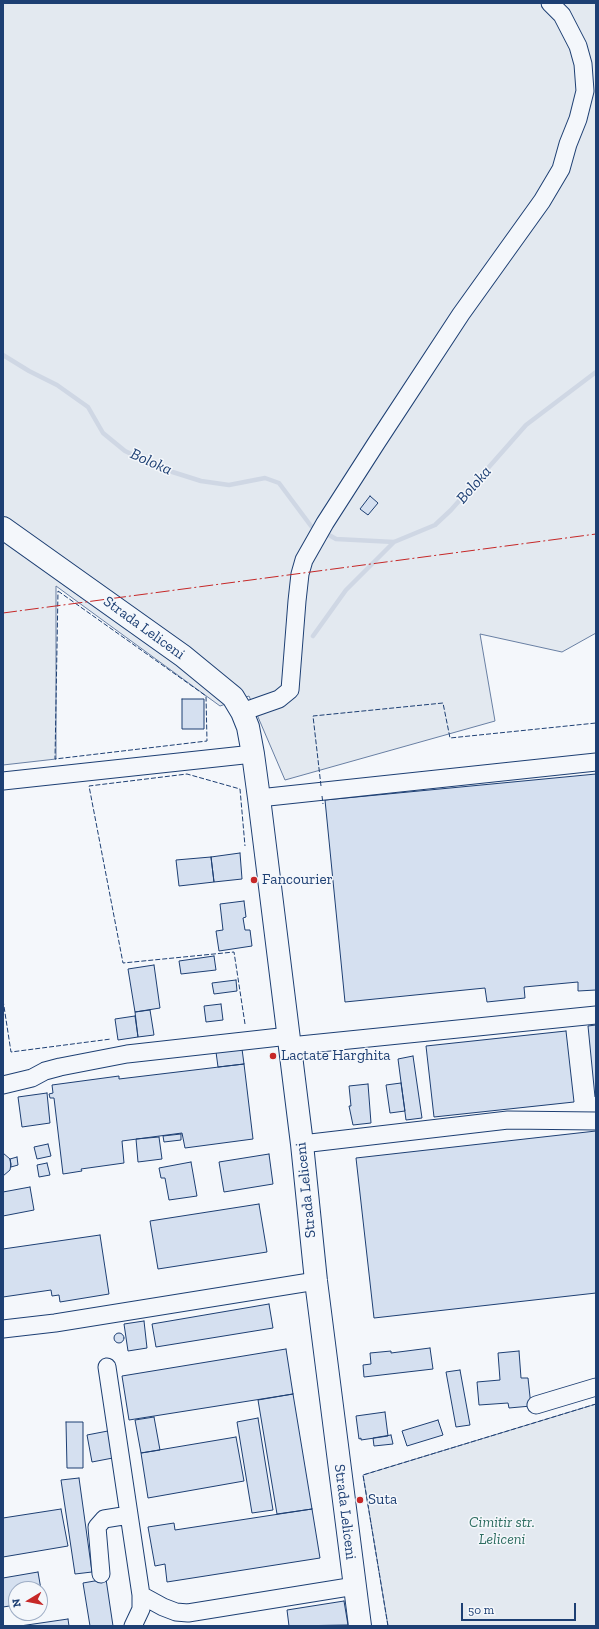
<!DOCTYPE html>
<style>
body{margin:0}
#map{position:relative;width:599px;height:1629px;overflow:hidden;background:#f4f7fb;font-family:"Zilla Slab",serif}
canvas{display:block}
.frame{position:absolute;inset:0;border:4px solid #1d3f73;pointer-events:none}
.north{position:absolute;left:8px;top:1581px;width:40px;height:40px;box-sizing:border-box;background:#f4f7fb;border:1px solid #9eadc5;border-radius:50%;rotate:260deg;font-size:11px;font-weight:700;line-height:16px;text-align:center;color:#1d3f73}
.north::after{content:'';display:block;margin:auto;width:14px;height:18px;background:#c62828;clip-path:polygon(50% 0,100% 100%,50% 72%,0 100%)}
.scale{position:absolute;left:461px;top:1603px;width:115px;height:18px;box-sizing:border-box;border:2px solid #1d3f73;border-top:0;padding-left:5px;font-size:12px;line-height:14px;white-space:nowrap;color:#1d3f73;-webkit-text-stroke:3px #f4f7fb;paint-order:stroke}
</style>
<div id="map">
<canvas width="599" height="1629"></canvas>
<div class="frame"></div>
<div class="north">N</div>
<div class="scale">50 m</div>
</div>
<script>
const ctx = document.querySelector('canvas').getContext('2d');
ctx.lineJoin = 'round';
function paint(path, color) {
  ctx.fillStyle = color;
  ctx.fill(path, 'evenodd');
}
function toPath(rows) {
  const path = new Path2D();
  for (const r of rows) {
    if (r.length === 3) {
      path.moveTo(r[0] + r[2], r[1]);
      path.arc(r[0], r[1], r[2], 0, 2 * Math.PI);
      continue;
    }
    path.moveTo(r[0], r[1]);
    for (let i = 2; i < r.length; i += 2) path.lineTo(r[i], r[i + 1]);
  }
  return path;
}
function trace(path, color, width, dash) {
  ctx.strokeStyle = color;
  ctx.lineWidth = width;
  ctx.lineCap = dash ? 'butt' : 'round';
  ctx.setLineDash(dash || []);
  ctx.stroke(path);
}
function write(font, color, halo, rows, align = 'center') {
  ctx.font = font + ' "Zilla Slab",serif';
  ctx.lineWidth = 3;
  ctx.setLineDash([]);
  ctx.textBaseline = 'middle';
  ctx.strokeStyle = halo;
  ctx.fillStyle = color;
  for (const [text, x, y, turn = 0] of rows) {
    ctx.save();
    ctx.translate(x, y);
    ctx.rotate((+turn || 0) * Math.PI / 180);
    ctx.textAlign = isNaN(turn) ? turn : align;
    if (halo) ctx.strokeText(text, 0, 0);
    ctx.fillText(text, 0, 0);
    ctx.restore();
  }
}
const green = toPath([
 [3,3,596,3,596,633,562,652,480,634,495,721,285,780,249,696,220,706,56,586,56,759,3,765,3,3],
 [596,1404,596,1626,388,1626,363,1475,596,1404]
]);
paint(green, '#e3e9f0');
trace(green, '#687fa3', 1);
trace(toPath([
 [3,355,29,371,57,385,88,407,103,433,125,451,163,469,201,481,229,485,265,478,279,483,311,526],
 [329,535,336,539,394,542,435,525,451,510,526,425,596,372],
 [313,636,346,590,394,542]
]), '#cfd7e4', 4.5);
const building = toPath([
 [370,496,378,503,368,515,360,509,370,496],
 [182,699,204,699,204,729,182,729,182,699],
 [596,774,596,990,578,991,578,982,524,987,525,998,487,1002,485,988,345,1002,325,800,596,774],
 [240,853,242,879,214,882,211,857,240,853],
 [211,857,214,882,179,886,176,860,211,857],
 [244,901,246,917,243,918,245,930,250,930,252,946,219,951,216,931,223,930,220,904,244,901],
 [214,956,216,970,181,974,179,961,214,956],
 [154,965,160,1008,135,1012,128,969,154,965],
 [236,980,237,991,214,994,212,983,236,980],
 [221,1004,223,1020,206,1022,204,1006,221,1004],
 [150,1010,154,1035,138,1037,135,1012,150,1010],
 [135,1016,138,1037,118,1040,115,1019,135,1016],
 [596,1025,596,1097,595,1097,588,1026,596,1025],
 [566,1031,574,1102,434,1117,426,1046,566,1031],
 [242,1049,244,1064,218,1067,216,1052,242,1049],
 [413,1056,422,1118,406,1120,398,1059,413,1056],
 [244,1064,253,1139,185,1148,182,1133,122,1141,124,1163,81,1169,82,1171,63,1174,54,1098,50,1098,49,1094,53,1093,52,1085,119,1076,119,1079,244,1064],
 [401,1083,405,1111,390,1113,386,1085,401,1083],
 [368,1084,371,1123,353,1125,349,1106,351,1106,349,1086,368,1084],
 [47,1093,50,1123,22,1127,18,1097,47,1093],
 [596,1131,596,1293,374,1318,356,1158,596,1131],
 [181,1134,181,1140,164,1142,163,1136,181,1134],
 [159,1137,162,1159,138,1162,136,1139,159,1137],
 [48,1144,51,1156,37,1159,34,1147,48,1144],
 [3,1153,10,1159,11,1164,10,1170,3,1176,3,1153],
 [269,1154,273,1184,224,1192,219,1162,269,1154],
 [17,1157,18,1165,11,1167,10,1159,17,1157],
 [191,1162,197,1196,169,1200,165,1178,161,1178,159,1168,191,1162],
 [47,1163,50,1175,39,1177,37,1165,47,1163],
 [30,1187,34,1210,3,1216,3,1192,30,1187],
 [259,1204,267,1252,158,1269,150,1221,259,1204],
 [100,1235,109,1294,60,1302,59,1295,52,1296,51,1290,3,1297,3,1249,100,1235],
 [269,1304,273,1328,156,1347,152,1324,269,1304],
 [144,1321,147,1348,128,1351,124,1324,144,1321],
 [119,1338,5],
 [430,1348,433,1369,364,1377,363,1365,371,1364,370,1353,391,1351,391,1353,430,1348],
 [286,1349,293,1394,129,1420,122,1376,286,1349],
 [519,1351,521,1378,528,1378,531,1406,509,1408,508,1403,479,1405,477,1382,500,1380,498,1353,519,1351],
 [460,1370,470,1425,456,1427,446,1372,460,1370],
 [293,1394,312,1509,277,1514,258,1400,293,1394],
 [385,1412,388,1436,361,1440,361,1438,359,1439,356,1416,385,1412],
 [154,1417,160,1450,141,1453,135,1420,154,1417],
 [258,1418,273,1510,252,1513,237,1422,258,1418],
 [438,1420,443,1435,407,1446,402,1431,438,1420],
 [66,1422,83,1422,83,1468,67,1468,66,1422],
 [113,1430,118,1457,92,1462,87,1435,113,1430],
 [391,1435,393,1444,374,1446,373,1438,391,1435],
 [236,1437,244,1481,148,1498,141,1453,236,1437],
 [79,1478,92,1572,75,1574,61,1480,79,1478],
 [61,1509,68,1546,3,1557,3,1518,61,1509],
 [312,1509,320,1558,167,1582,165,1564,155,1566,148,1527,174,1523,175,1530,312,1509],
 [38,1572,43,1601,40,1601,40,1589,16,1589,16,1605,3,1607,3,1578,38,1572],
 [106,1579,113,1626,90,1626,83,1583,106,1579],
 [344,1601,348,1625,289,1626,287,1610,344,1601],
 [68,1619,69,1626,20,1626,68,1619]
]);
paint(building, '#d5e0f0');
trace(building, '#1d3f73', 1);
const minor = toPath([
 [242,712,279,699,290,690,297,601,300,574,304,560,325,523,377,442,461,314,542,201,561,169,568,144,578,119,585,91,583,64,578,46,562,15,550,3],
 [3,781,253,754],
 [259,798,596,762],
 [290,1046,596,1015],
 [3,1085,32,1078,45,1071,60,1067,127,1054,289,1036],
 [302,1144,508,1120,596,1121],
 [3,1329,55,1323,316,1281],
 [107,1367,141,1595,141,1609,133,1626],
 [536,1405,596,1387],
 [101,1574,97,1527,104,1519,129,1515],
 [141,1595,163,1607,176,1612,188,1613,355,1586]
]);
const major = toPath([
 [3,528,183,656,233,697,242,712,248,727,253,754,259,798,302,1144,316,1281,360,1626]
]);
trace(minor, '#1d3f73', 19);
trace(major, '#1d3f73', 24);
trace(minor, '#f4f7fb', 17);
trace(major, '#f4f7fb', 22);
trace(toPath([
 [58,591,206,696,207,741,55,759,58,591],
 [321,786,313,716,443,703,450,738,596,723],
 [322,796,323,804],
 [3,1000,11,1052,111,1039],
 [245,1024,234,952,123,963,89,786,187,774,240,789,245,846],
 [388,1626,363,1475,596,1404]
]), '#1d3f73', 1, [5, 2]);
trace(toPath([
 [3,613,596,534]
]), '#c62828', 1, [14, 3, 2, 3]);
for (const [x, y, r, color] of [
 [254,880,4,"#c62828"],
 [273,1056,4,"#c62828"],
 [360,1500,4,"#c62828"]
]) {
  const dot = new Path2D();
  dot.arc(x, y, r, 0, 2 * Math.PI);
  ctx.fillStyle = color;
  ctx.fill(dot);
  trace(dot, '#f4f7fb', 1.5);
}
write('15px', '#1d3f73', '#f4f7fb', [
 ["Strada Leliceni",144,628,36],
 ["Strada Leliceni",306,1190,-96],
 ["Strada Leliceni",345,1512,83]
]);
write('15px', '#1d3f73', '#f4f7fb', [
 ["Fancourier",262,880],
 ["Lactate Harghita",281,1056],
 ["Suta",368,1500]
], 'left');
write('italic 15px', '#2c6c60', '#f4f7fb', [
 ["Cimitir str.",502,1523],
 ["Leliceni",502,1540]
]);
write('italic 16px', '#1d3f73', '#f4f7fb', [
 ["Boloka",151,462,24],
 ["Boloka",474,485,-49]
]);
</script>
